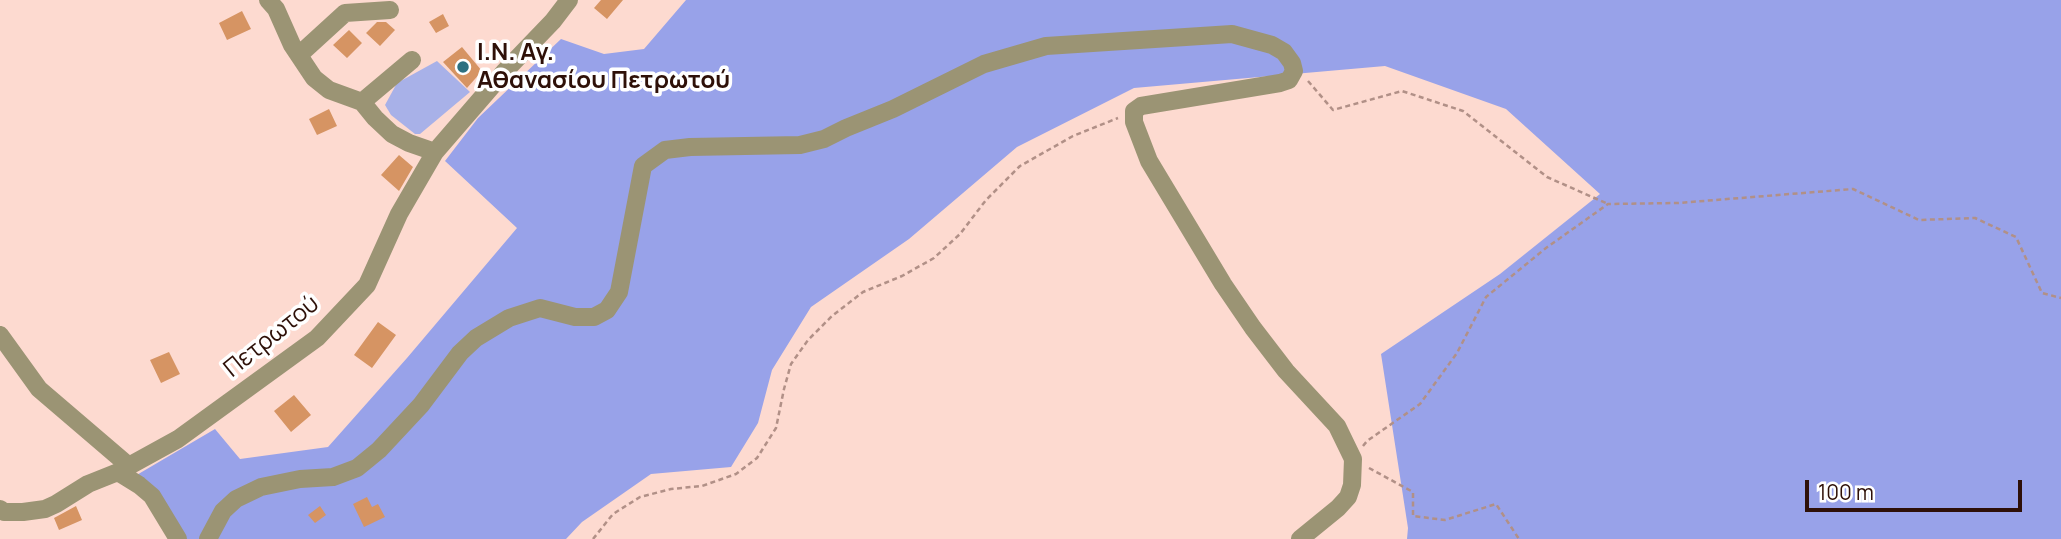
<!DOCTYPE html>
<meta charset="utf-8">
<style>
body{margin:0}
#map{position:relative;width:2061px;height:539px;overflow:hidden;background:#fddad0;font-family:Manrope,sans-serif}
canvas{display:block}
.scale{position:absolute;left:1805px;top:480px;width:217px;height:32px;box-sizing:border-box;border:4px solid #2e1008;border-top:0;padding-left:9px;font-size:21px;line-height:24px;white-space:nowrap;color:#2e1008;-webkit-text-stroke:5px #fff;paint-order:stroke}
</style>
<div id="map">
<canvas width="2061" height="539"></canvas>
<div class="scale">100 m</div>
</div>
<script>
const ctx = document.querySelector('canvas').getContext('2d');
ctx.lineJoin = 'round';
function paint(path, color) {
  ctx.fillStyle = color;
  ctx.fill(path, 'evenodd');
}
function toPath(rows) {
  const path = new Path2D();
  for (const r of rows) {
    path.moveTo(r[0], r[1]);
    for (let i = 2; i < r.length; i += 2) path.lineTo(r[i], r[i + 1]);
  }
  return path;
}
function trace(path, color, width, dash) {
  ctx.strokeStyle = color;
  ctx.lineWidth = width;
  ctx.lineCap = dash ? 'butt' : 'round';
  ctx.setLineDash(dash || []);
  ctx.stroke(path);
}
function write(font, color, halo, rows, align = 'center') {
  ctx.font = font + ' Manrope,sans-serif';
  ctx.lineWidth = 7;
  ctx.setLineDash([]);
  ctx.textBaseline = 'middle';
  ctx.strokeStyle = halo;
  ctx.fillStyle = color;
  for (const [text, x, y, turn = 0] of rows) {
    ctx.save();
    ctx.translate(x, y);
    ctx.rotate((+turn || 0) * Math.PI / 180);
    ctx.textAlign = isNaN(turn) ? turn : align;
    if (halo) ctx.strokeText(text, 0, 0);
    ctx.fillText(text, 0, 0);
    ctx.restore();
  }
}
paint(toPath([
 [437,61,470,92,420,134,415,134,391,115,385,105,397,83]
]), '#a8b1e8');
paint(toPath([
 [686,0,2061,0,2061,539,1407,539,1408,528,1381,354,1500,274,1600,194,1506,109,1385,66,1134,88,1017,147,909,239,811,307,772,370,758,423,731,467,651,474,582,522,566,539,170,539,135,476,215,429,240,459,328,447,407,358,517,228,445,161,478,118,561,39,604,54,644,49]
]), '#98a2e9');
paint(toPath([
 [601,0,623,0,607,19,594,8],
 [242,11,251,29,227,40,219,23],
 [443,14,449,26,436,33,429,22],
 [377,22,386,22,395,30,380,46,366,33],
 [349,30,362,43,347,58,333,45],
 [462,47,482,71,467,88,443,62],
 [329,109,337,126,317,135,309,119],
 [399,155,413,167,399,191,381,175],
 [378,322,396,335,372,368,354,355],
 [169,352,180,374,161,383,150,360],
 [294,395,311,415,291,432,274,411],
 [367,497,372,507,378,504,385,517,364,527,353,504],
 [76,506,82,520,59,530,54,518],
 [320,506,326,515,315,523,308,515]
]), '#d69463');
trace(toPath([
 [1308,81,1333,110,1402,91,1463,111,1547,177,1608,204],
 [1363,446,1367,441,1420,404,1457,353,1486,297,1546,248,1608,204,1678,203,1853,189,1919,220,1975,218,2016,237,2042,293,2061,298],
 [1369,468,1413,492,1413,516,1445,520,1496,504,1519,539],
 [593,539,613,514,640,497,671,489,702,486,736,474,757,458,776,428,784,389,791,364,808,340,832,316,863,292,902,276,934,258,960,234,986,200,1020,166,1073,136,1118,118]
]), '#b19087', 2.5, [5, 3.5]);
trace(toPath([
 [268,0,276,9,292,45,314,78,329,90,362,102,375,118,392,134,409,143,435,152],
 [299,55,345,13,390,10],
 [362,102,412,60],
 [0,335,39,389,129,466],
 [118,472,139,485,152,496,178,539],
 [0,509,4,512,23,512,45,509,56,504,88,484,118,472,178,439,317,338,367,285,399,214,435,152,505,71,553,21,569,0],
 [208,539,223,511,236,499,261,487,300,479,333,477,357,468,379,450,421,405,460,353,476,338,509,318,540,308,575,317,594,317,607,310,619,292,643,166,665,150,690,147,800,145,824,139,846,128,893,109,984,64,1046,46,1232,34,1272,45,1284,52,1292,63,1294,71,1289,80,1280,83,1141,106,1134,111,1134,122,1149,161,1223,284,1253,328,1286,371,1337,426,1353,459,1352,485,1348,497,1338,508,1300,539]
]), '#9b9474', 18);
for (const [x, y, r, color] of [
 [463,67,7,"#2c7081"]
]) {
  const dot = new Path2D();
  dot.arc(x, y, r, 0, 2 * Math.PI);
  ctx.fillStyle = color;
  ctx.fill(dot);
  trace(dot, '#fff', 2.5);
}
write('bold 24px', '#2e1008', '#fff', [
 ["Ι.Ν. Αγ.",477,53],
 ["Αθανασίου Πετρωτού",477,81]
], 'left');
write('24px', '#2e1008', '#fff', [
 ["Πετρωτού",272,337,-39]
]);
</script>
